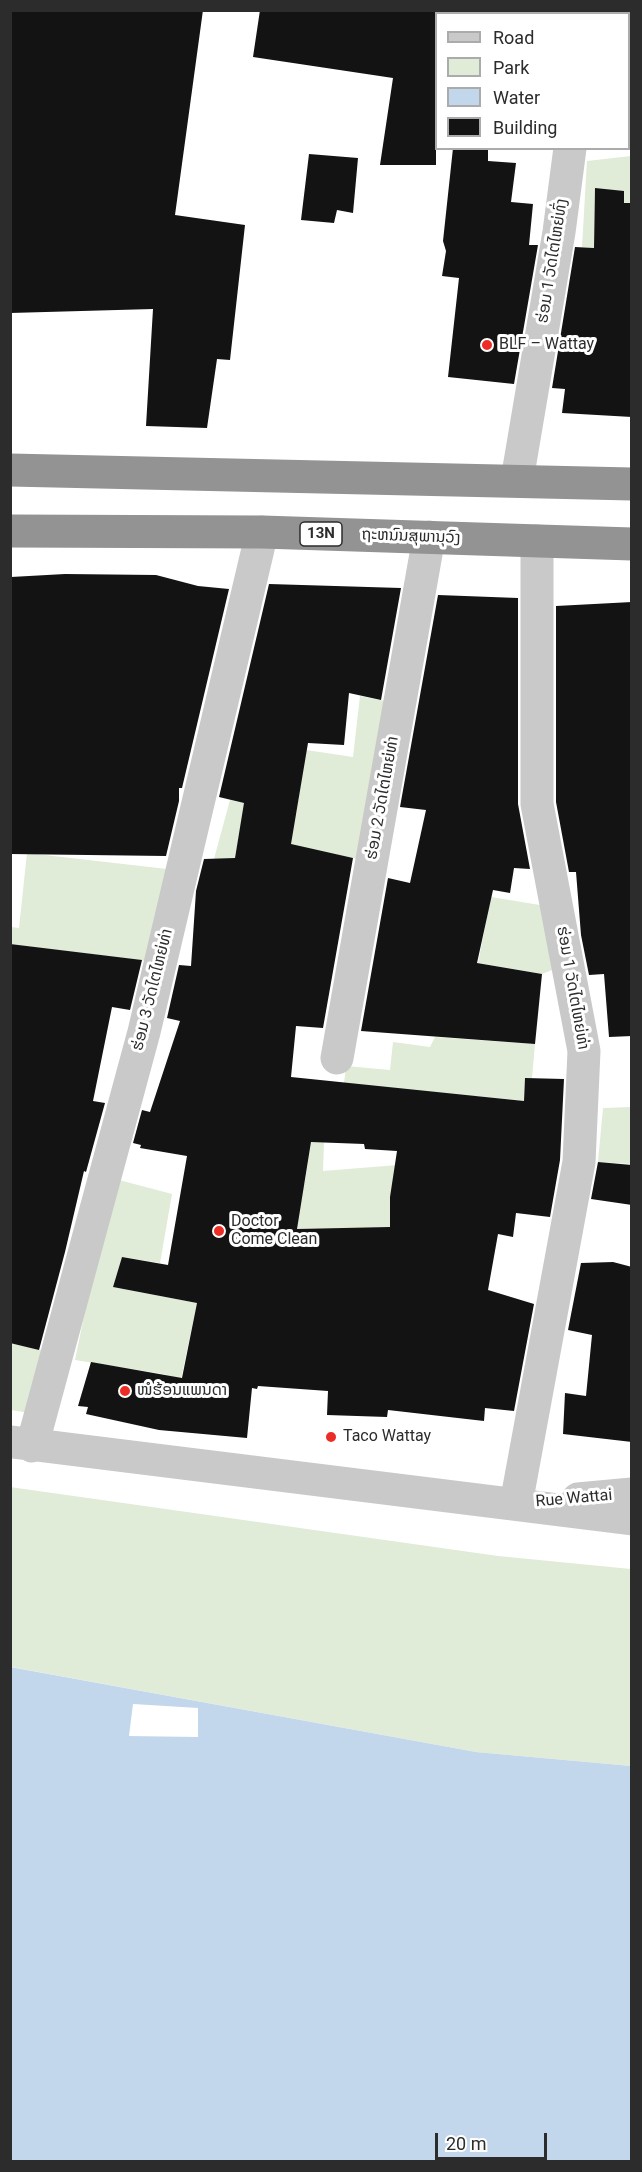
<!DOCTYPE html>
<meta charset="utf-8">
<style>
body{margin:0}
#map{position:relative;width:642px;height:2172px;overflow:hidden;background:#fff;font-family:Roboto,sans-serif}
canvas{display:block}
.frame{position:absolute;inset:0;border:12px solid #2c2c2c;pointer-events:none}
.legend{position:absolute;left:435px;top:12px;width:195px;height:138px;box-sizing:border-box;background:#fff;border:2px solid #ababab;margin:0;padding:8px 10px;list-style:none;font-size:18px;color:#2c2c2c}
.legend li{display:flex;align-items:center;gap:12px;height:30px}
.legend b{width:30px;border:2px solid #ababab}
.scale{position:absolute;left:435px;top:2133px;width:112px;height:27px;box-sizing:border-box;border:3px solid #2c2c2c;border-top:0;padding-left:8px;font-size:18px;line-height:21px;white-space:nowrap;color:#2c2c2c;-webkit-text-stroke:4px #fff;paint-order:stroke}
</style>
<div id="map">
<canvas width="642" height="2172"></canvas>
<div class="frame"></div>
<ul class="legend">
<li><b style="height:8px;background:#c9c9c9"></b>Road</li>
<li><b style="height:16px;background:#e0ebd8"></b>Park</li>
<li><b style="height:16px;background:#c3d7ec"></b>Water</li>
<li><b style="height:16px;background:#131313"></b>Building</li>
</ul>
<div class="scale">20 m</div>
</div>
<script>
const ctx = document.querySelector('canvas').getContext('2d');
ctx.lineJoin = 'round';
function paint(path, color) {
  ctx.fillStyle = color;
  ctx.fill(path, 'evenodd');
}
function toPath(rows) {
  const path = new Path2D();
  for (const r of rows) {
    path.moveTo(r[0], r[1]);
    for (let i = 2; i < r.length; i += 2) path.lineTo(r[i], r[i + 1]);
  }
  return path;
}
function trace(path, color, width, dash) {
  ctx.strokeStyle = color;
  ctx.lineWidth = width;
  ctx.lineCap = dash ? 'butt' : 'round';
  ctx.setLineDash(dash || []);
  ctx.stroke(path);
}
function write(font, color, halo, rows, align = 'center') {
  ctx.font = font + ' Roboto,"Noto Sans Lao",sans-serif';
  ctx.lineWidth = 6;
  ctx.setLineDash([]);
  ctx.textBaseline = 'middle';
  ctx.strokeStyle = halo;
  ctx.fillStyle = color;
  for (const [text, x, y, turn = 0] of rows) {
    ctx.save();
    ctx.translate(x, y);
    ctx.rotate((+turn || 0) * Math.PI / 180);
    ctx.textAlign = isNaN(turn) ? turn : align;
    if (halo) ctx.strokeText(text, 0, 0);
    ctx.fillText(text, 0, 0);
    ctx.restore();
  }
}
paint(toPath([
 [472,11,472,10,563,11,563,14,472,13],
 [611,11,631,11,631,60,629,60,628,14,611,13],
 [631,156,631,203,624,203,623,191,595,189,594,248,582,247,587,161],
 [360,696,390,702,358,859,239,835,234,863,214,859,230,800,296,815,306,750,353,757],
 [27,853,167,869,148,961,15,945,11,960,11,927,19,928],
 [491,897,546,906,557,968,542,974,478,963],
 [435,1037,535,1044,532,1078,525,1079,524,1101,476,1096,464,1101,343,1092,346,1066,390,1070,393,1042,430,1047],
 [631,1107,631,1164,598,1162,603,1108],
 [316,1111,325,1113,323,1171,423,1163,431,1211,390,1211,390,1228,292,1229,305,1181],
 [119,1180,172,1194,160,1263,122,1257,113,1287,197,1303,181,1379,163,1374,75,1360,97,1253],
 [10,1343,41,1350,29,1413,11,1410],
 [10,1487,498,1556,631,1569,631,1766,476,1752,11,1667]
]), '#e0ebd8');
paint(toPath([
 [10,1667,476,1752,631,1766,631,2161,11,2161]
]), '#c3d7ec');
paint(toPath([
 [133,1704,198,1708,198,1737,129,1736]
]), '#fff');
paint(toPath([
 [10,10,203,10,175,215,245,225,230,360,217,359,207,428,146,426,153,309,10,313],
 [260,10,436,10,436,165,380,165,393,78,253,57],
 [453,148,488,148,488,161,516,163,511,202,533,204,529,245,538,245,514,384,448,377,459,278,442,276,446,251,443,241],
 [309,154,358,158,353,213,337,210,334,223,301,220],
 [595,188,624,191,624,203,632,203,632,417,562,413,565,389,552,388,575,247,594,248],
 [65,574,156,575,198,586,229,589,182,788,179,788,179,801,166,856,10,854,11,577],
 [269,584,401,588,381,700,349,693,344,745,308,743,291,844,353,858,323,1028,296,1026,291,1077,524,1101,525,1078,564,1079,560,1160,550,1217,516,1213,513,1237,498,1234,488,1290,534,1304,514,1411,485,1408,484,1421,388,1410,387,1417,327,1415,328,1391,258,1386,257,1389,252,1388,247,1438,159,1430,86,1414,88,1407,78,1406,91,1362,182,1378,197,1303,113,1287,122,1257,168,1265,187,1156,140,1148,141,1145,133,1143,142,1110,150,1112,180,1021,167,1018,179,965,191,966,196,891,204,859,235,858,244,803,219,797],
 [311,1142,364,1144,365,1149,397,1151,390,1197,390,1227,297,1229],
 [438,595,518,598,518,804,530,869,514,868,510,893,493,890,477,963,542,974,535,1044,361,1031,388,878,410,883,426,810,400,807],
 [632,602,632,1036,609,1037,604,974,589,975,581,935,576,872,569,872,556,802,556,606],
 [10,944,142,960,130,1010,112,1007,93,1101,105,1103,86,1172,84,1171,65,1252,39,1350,10,1343],
 [598,1162,632,1165,632,1205,591,1199],
 [613,1262,632,1267,632,1442,563,1434,565,1393,586,1396,592,1335,568,1330,581,1263]
]), '#131313');
trace(toPath([
 [588,14,589,10],
 [517,480,559,232,570,148],
 [337,1058,429,537],
 [12,1442,632,1519],
 [32,1446,144,1032,262,532],
 [578,1499,632,1494],
 [516,1504,579,1162,584,1051,537,804,537,541]
]), '#c9c9c9', 33);
trace(toPath([
 [10,470,632,484],
 [10,531,262,532,632,544]
]), '#939393', 33);
for (const [x, y, r, color] of [
 [487,345,6,"#ec2d25"],
 [219,1231,6,"#ec2d25"],
 [125,1391,6,"#ec2d25"],
 [331,1437,6,"#ec2d25"]
]) {
  const dot = new Path2D();
  dot.arc(x, y, r, 0, 2 * Math.PI);
  ctx.fillStyle = color;
  ctx.fill(dot);
  trace(dot, '#fff', 2);
}
for (const [x, y, w] of [
 [321,534,42]
]) {
  const box = new Path2D();
  box.roundRect(x - w / 2, y - 12, w, 24, 4.5);
  ctx.fillStyle = '#fff';
  ctx.fill(box);
  trace(box, '#2c2c2c', 1.5);
}
write('bold 15px', '#2c2c2c', null, [
 ["13N",321,534]
]);
write('16px', '#2c2c2c', '#fff', [
 ["ຮ່ອມ 1 ວັດໄຕໄຫຍ່ທົ່ງ",553,261,-81],
 ["ຖະຫນົນສຸພານຸວົງ",411,537,2],
 ["ຮ່ອມ 2 ວັດໄຕໄຫຍ່ທ່າ",383,798,-80],
 ["ຮ່ອມ 1 ວັດໄຕໄຫຍ່ທ່າ",572,988,80],
 ["ຮ່ອມ 3 ວັດໄຕໄຫຍ່ທ່າ",153,990,-76],
 ["Rue Wattai",574,1499,-5]
]);
write('16px', '#2c2c2c', '#fff', [
 ["BLF – Wattay",499,345],
 ["Doctor",231,1222],
 ["Come Clean",231,1240],
 ["ໜໍຮ້ອນແພນດາ",137,1391],
 ["Taco Wattay",343,1437]
], 'left');
</script>
